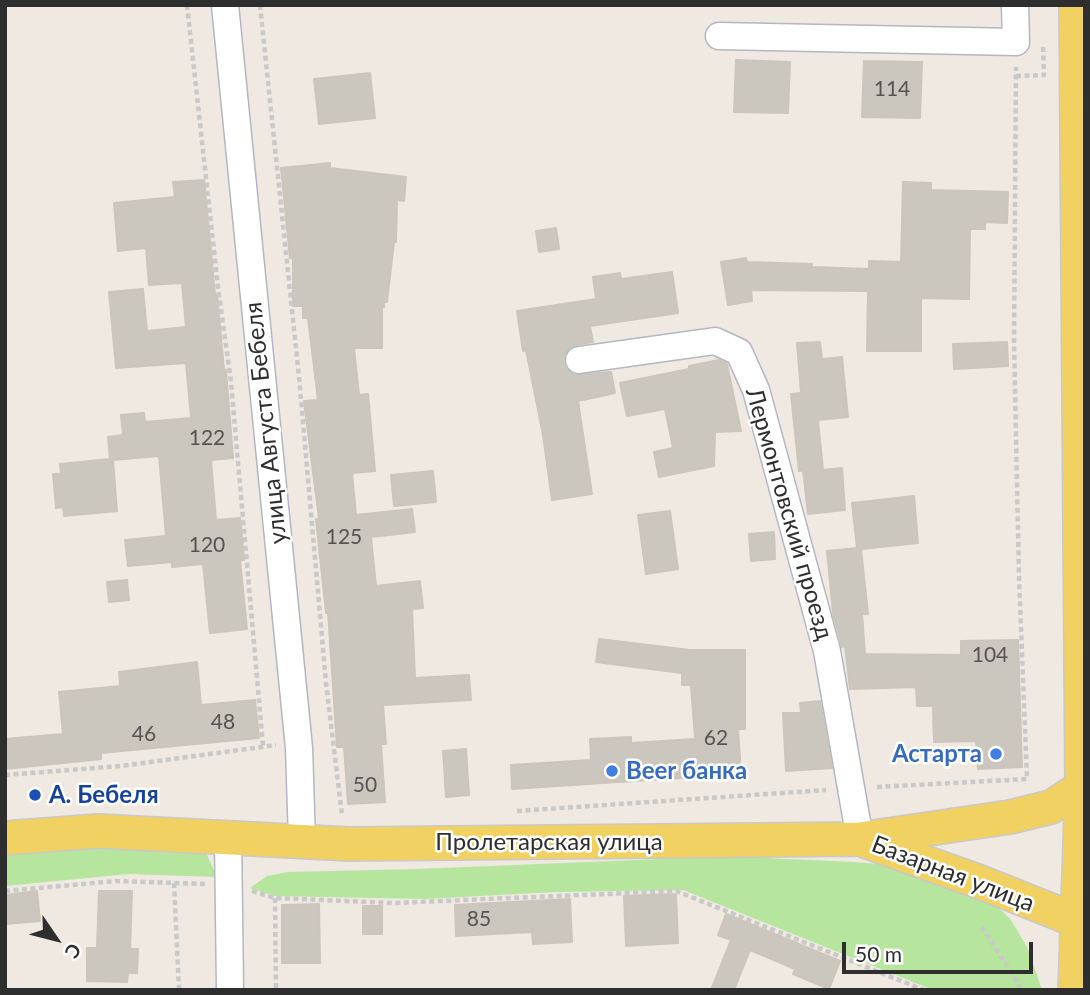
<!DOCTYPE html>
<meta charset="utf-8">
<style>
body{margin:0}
#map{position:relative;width:1090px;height:995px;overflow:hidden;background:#efe9e1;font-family:Lato,sans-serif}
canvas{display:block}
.frame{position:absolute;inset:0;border:7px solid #2e2e2e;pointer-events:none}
.north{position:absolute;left:21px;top:904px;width:70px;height:70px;-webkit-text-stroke:5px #fff;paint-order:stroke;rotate:125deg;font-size:19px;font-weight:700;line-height:28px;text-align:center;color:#2e2e2e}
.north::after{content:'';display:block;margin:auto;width:24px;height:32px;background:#2e2e2e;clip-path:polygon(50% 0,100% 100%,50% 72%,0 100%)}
.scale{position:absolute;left:842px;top:942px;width:191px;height:32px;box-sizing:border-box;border:4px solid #2e2e2e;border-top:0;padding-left:9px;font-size:21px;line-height:24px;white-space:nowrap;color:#2e2e2e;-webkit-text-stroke:5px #fff;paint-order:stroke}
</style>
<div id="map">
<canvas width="1090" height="995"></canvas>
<div class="frame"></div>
<div class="north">С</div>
<div class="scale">50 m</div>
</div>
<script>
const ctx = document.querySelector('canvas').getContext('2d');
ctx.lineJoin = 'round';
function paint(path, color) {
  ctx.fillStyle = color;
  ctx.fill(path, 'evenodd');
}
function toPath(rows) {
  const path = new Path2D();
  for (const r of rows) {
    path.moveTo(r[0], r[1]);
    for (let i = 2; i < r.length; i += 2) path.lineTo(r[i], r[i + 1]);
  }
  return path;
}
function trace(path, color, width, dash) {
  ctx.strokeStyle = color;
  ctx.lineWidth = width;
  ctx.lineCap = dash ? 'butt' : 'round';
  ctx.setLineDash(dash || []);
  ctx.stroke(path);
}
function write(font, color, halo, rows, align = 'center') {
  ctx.font = font + ' Lato,sans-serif';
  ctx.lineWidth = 5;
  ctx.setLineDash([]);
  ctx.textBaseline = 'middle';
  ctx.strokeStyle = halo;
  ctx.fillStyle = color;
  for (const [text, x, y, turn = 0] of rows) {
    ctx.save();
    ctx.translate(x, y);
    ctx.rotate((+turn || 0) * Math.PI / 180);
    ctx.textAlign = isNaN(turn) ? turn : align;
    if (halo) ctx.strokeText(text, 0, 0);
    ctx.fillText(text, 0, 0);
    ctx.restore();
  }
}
paint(toPath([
 [128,843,202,850,207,855,217,877,128,874,5,886,5,854],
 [698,855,855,862,897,866,993,902,1011,920,1027,947,1042,990,933,990,683,890,556,892,423,899,275,896,250,888,267,876,288,872,417,869,687,858]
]), '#b6e59e');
const building = toPath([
 [736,60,790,62,788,113,734,112,736,60],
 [864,61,922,62,920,118,862,117,864,61],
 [370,73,375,118,319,124,314,79,370,73],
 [330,163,330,168,406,177,404,201,397,200,396,242,394,242,387,302,384,302,384,307,382,307,382,348,354,348,359,395,368,394,375,471,352,473,356,515,412,509,415,532,371,537,376,586,420,581,423,608,412,609,415,678,469,675,471,700,383,705,386,744,381,744,385,802,348,804,344,747,337,747,328,612,326,613,316,519,319,519,304,401,318,400,308,318,303,318,303,306,293,306,293,258,290,258,281,168,330,163],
 [204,180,215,294,217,294,224,370,226,370,233,458,211,460,216,520,240,518,244,560,240,560,247,629,210,633,203,564,172,567,172,562,128,566,125,540,166,536,159,456,113,460,117,511,64,516,63,507,56,508,53,474,61,474,60,464,110,459,108,437,123,435,121,415,144,413,145,422,191,418,186,363,116,368,109,292,143,289,147,331,186,327,182,283,149,285,146,248,118,251,114,203,175,197,173,182,204,180],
 [903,182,931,183,931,190,1008,192,1007,223,985,222,985,229,970,229,969,299,921,298,921,351,867,351,868,291,751,290,752,301,728,305,721,262,746,258,747,262,812,264,812,267,869,269,869,261,901,262,903,182],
 [556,228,559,249,539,252,536,231,556,228],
 [672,272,678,313,590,326,593,342,576,345,570,347,565,354,563,361,566,369,574,375,611,372,615,393,578,401,592,494,552,500,543,435,526,350,523,351,517,311,596,299,593,277,620,273,621,279,672,272],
 [820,342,822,359,842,357,848,417,818,420,823,470,842,468,845,510,808,514,803,470,799,471,791,394,801,393,797,343,820,342],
 [1007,342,1008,366,954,369,953,344,1007,342],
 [719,360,727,364,741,431,715,432,714,466,659,477,654,452,673,448,665,409,627,416,620,383,689,369,689,366,719,360],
 [433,471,436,502,394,506,391,475,433,471],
 [914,496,918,543,861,549,868,614,862,614,865,654,961,655,961,641,1018,640,1022,767,978,769,976,741,934,742,933,706,917,706,916,687,850,689,845,646,842,647,833,613,827,551,857,548,852,503,914,496],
 [670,511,678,569,646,574,638,515,670,511],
 [774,532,775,559,751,561,749,534,774,532],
 [127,580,129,600,109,602,107,582,127,580],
 [599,639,690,650,745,650,745,729,738,729,741,774,512,789,511,765,591,760,590,739,631,737,631,743,695,739,691,685,682,685,682,673,596,662,599,639],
 [197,662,201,705,255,700,259,738,101,753,101,759,5,769,5,739,63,734,59,692,120,686,119,672,197,662],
 [820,701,832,768,786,771,783,713,801,713,800,703,820,701],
 [466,749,469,795,446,797,443,751,466,749],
 [37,891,40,921,5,924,5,895,37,891],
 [99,891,132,891,130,949,138,949,137,973,128,973,127,982,87,981,87,948,97,948,99,891],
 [676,894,678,943,626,946,624,896,676,894],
 [570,899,572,942,533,944,532,932,456,936,455,905,570,899],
 [319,904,320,963,282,963,282,905,319,904],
 [363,906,382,906,382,934,363,934,363,906],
 [726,914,840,961,829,989,793,974,795,969,750,950,734,990,711,990,731,940,718,935,726,914]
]);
paint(building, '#cbc7bf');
trace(building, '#cbc5ba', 2);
const minor = toPath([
 [225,5,299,748,302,841],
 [719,36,1016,42,1015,5],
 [579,360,715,341,739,352,756,390,827,651,860,839],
 [228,836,230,990]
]);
const major = toPath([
 [5,838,98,831,349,844,860,839,1010,817,1051,807,1085,785],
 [865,841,980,882,1085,924],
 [1075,990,1082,787,1076,5]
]);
trace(minor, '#b4b7c1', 29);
trace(major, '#c9c9c9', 36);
trace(toPath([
 [187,5,218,287,231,382,263,746],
 [260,5,299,377,326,683,342,815],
 [1016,76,1044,75,1043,45],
 [5,775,121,766,276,745],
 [877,787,1027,779,1019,577,1014,342,1016,67],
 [517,811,826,790],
 [174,883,179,990],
 [5,891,116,881,205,884],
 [252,891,275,898,393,903,676,891,924,990],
 [275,898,276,990],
 [982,927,1018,983,1020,990]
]), '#c9c9c9', 4.5, [5, 3.5]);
trace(minor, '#fff', 26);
trace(major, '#f2d163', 33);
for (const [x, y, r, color] of [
 [996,754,7,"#3f7fe0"],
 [612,771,7,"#3f7fe0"],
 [35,795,7,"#1a4fb4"]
]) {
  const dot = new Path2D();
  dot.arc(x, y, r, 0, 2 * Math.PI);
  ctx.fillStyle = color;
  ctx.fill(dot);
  trace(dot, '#fff', 2.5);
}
write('21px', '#555452', null, [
 ["114",892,89],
 ["122",207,438],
 ["125",344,537],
 ["120",207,545],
 ["104",990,655],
 ["48",223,722],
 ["46",144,734],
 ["62",716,738],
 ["50",365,785],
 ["85",479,919]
]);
write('24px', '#2e2e2e', '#fff', [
 ["улица Августа Бебеля",266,423,-96],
 ["Лермонтовский проезд",789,514,74],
 ["Пролетарская улица",549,842],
 ["Базарная улица",953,874,21]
]);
write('bold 24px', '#366cbe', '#fff', [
 ["Астарта",982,754],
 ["Beer банка",626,771,"left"]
], 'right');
write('bold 24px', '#164399', '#fff', [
 ["А. Бебеля",49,795]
], 'left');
</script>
